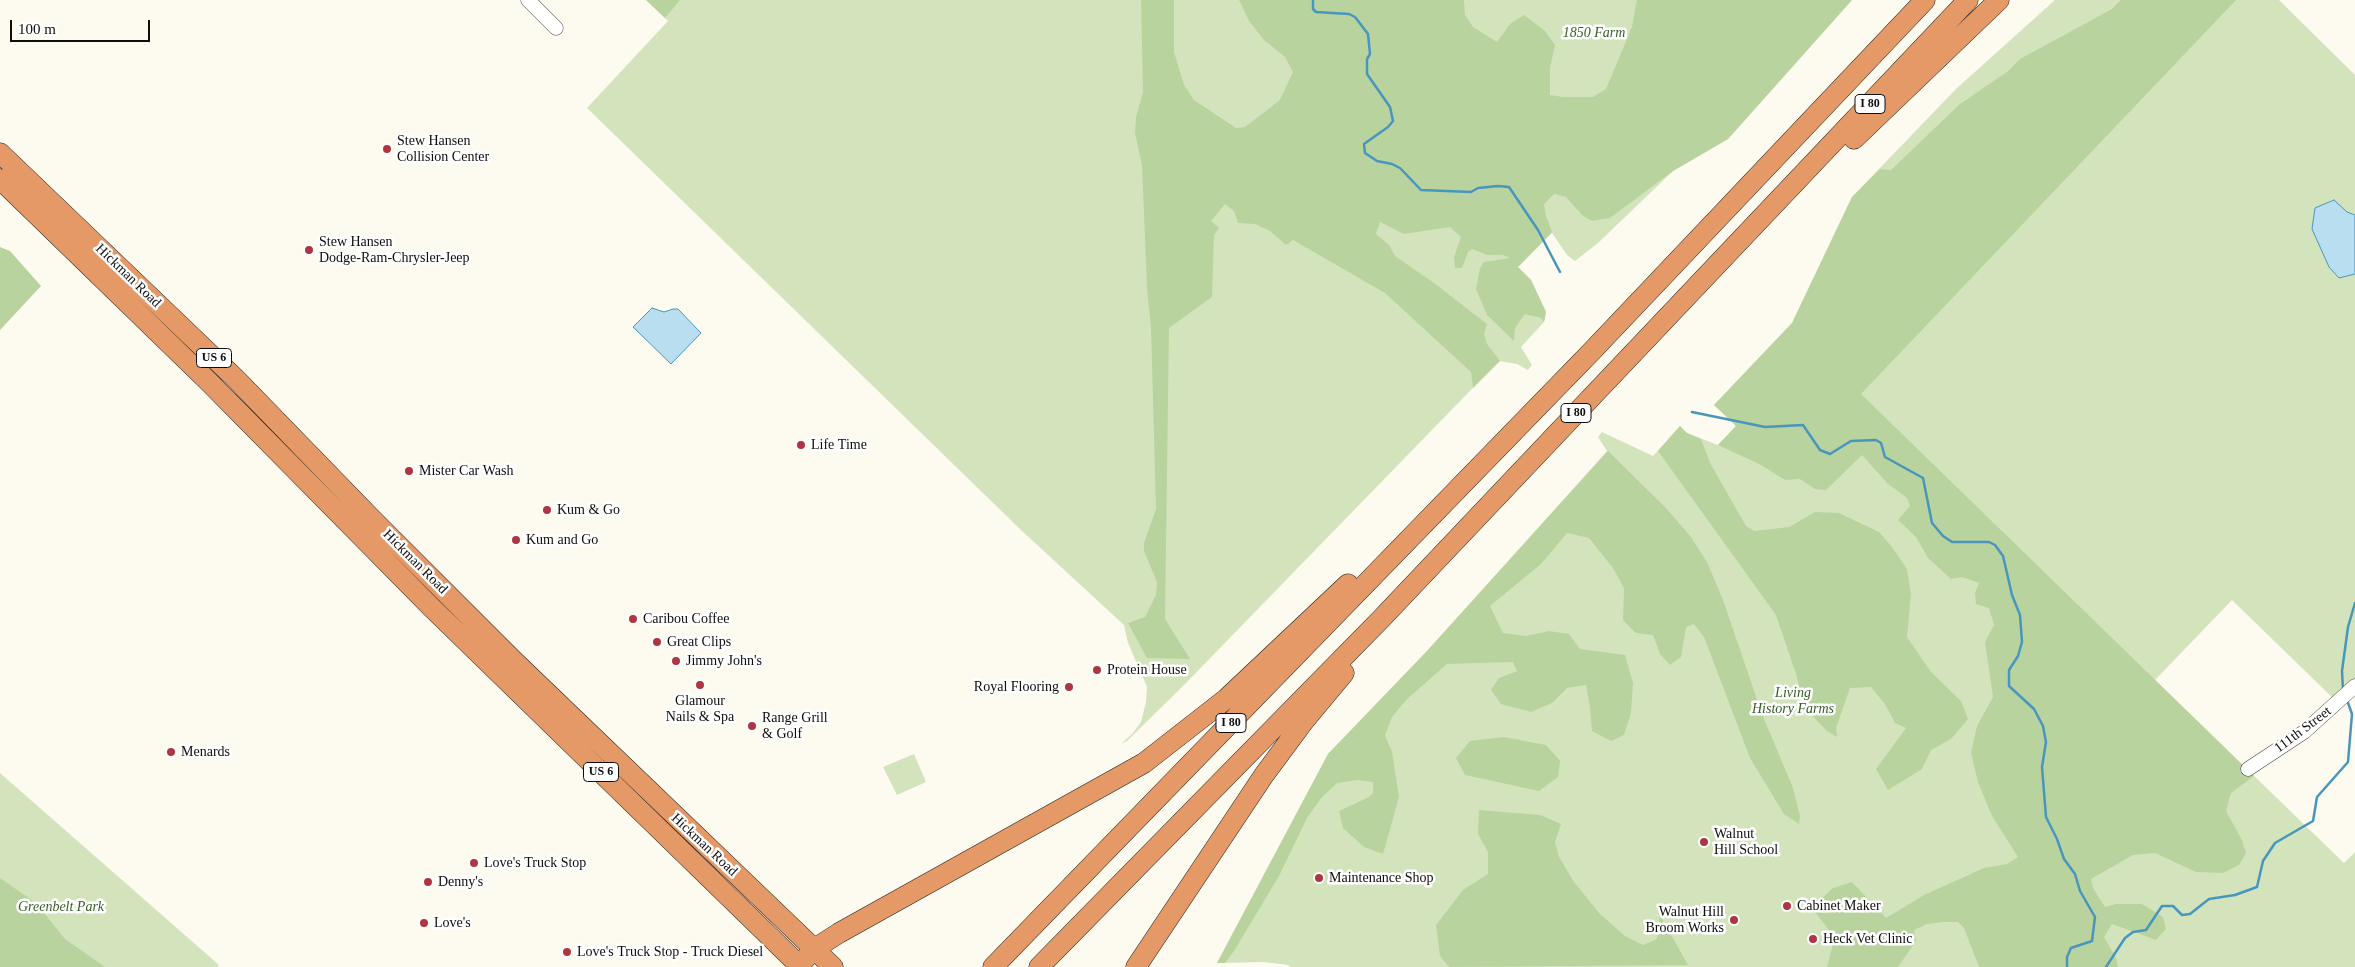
<!DOCTYPE html>
<style>
body{margin:0}
#map{position:relative;width:2355px;height:967px;overflow:hidden;background:#fdfaef;font-family:"Times New Roman",serif}
canvas{display:block}
.scale{position:absolute;left:10px;top:20px;width:140px;height:22px;box-sizing:border-box;border:2px solid #0d0d0d;border-top:0;padding-left:6px;font-size:15px;line-height:18px;white-space:nowrap;color:#0d0d0d;-webkit-text-stroke:4px #fff;paint-order:stroke}
</style>
<div id="map">
<canvas width="2355" height="967"></canvas>
<div class="scale">100 m</div>
</div>
<script>
const ctx = document.querySelector('canvas').getContext('2d');
ctx.lineJoin = 'round';
function paint(path, color) {
  ctx.fillStyle = color;
  ctx.fill(path, 'evenodd');
}
function toPath(rows) {
  const path = new Path2D();
  for (const r of rows) {
    path.moveTo(r[0], r[1]);
    for (let i = 2; i < r.length; i += 2) path.lineTo(r[i], r[i + 1]);
  }
  return path;
}
function trace(path, color, width, dash) {
  ctx.strokeStyle = color;
  ctx.lineWidth = width;
  ctx.lineCap = dash ? 'butt' : 'round';
  ctx.setLineDash(dash || []);
  ctx.stroke(path);
}
function write(font, color, halo, rows, align = 'center') {
  ctx.font = font + ' "Times New Roman",serif';
  ctx.lineWidth = 5;
  ctx.setLineDash([]);
  ctx.textBaseline = 'middle';
  ctx.strokeStyle = halo;
  ctx.fillStyle = color;
  for (const [text, x, y, turn = 0] of rows) {
    ctx.save();
    ctx.translate(x, y);
    ctx.rotate((+turn || 0) * Math.PI / 180);
    ctx.textAlign = isNaN(turn) ? turn : align;
    if (halo) ctx.strokeText(text, 0, 0);
    ctx.fillText(text, 0, 0);
    ctx.restore();
  }
}
paint(toPath([
 [646,0,1852,0,1728,139,1673,171,1598,243,1575,261,1567,255,1552,233,1518,267,1531,280,1546,312,1544,322,1521,347,1532,365,1528,370,1517,364,1499,361,1185,684,1127,741,1121,744,1133,733,1141,722,1146,702,1147,687,1128,643,1124,625,1022,531,587,108,668,21],
 [2055,0,2279,0,2355,75,2355,686,2338,703,2232,600,2155,680,2344,863,2355,852,2355,967,1291,967,1288,965,1263,962,1217,963,1328,754,1427,651,1607,451,1598,437,1602,432,1653,456,1680,426,1687,433,1718,445,1736,426,1714,405,1792,323,1852,197,1956,89],
 [914,754,926,782,897,795,883,767],
 [0,773,219,965,217,967,0,967]
]), '#d3e4bd');
paint(toPath([
 [646,0,680,0,665,18],
 [1141,0,1174,0,1174,52,1184,85,1194,100,1236,128,1245,127,1280,100,1293,72,1285,57,1264,40,1249,21,1239,0,1464,0,1465,15,1473,27,1497,42,1510,24,1524,15,1545,31,1555,45,1550,68,1550,95,1563,97,1593,97,1606,89,1632,27,1637,0,1852,0,1728,139,1673,171,1610,218,1592,221,1583,216,1566,197,1554,194,1544,204,1546,216,1552,232,1518,267,1531,280,1546,312,1544,322,1541,318,1525,314,1515,328,1514,341,1487,315,1476,289,1480,268,1484,262,1510,258,1503,255,1487,255,1472,249,1468,252,1462,268,1455,268,1454,257,1461,237,1450,227,1404,234,1380,222,1376,234,1389,245,1395,256,1434,283,1487,324,1484,334,1487,344,1500,361,1473,388,1471,372,1385,293,1293,240,1286,245,1270,231,1255,224,1238,223,1234,211,1225,204,1211,221,1219,228,1214,235,1212,297,1169,328,1165,619,1190,659,1147,658,1128,623,1145,617,1156,595,1157,582,1144,551,1144,543,1156,509,1151,328,1147,288,1142,165,1135,133,1136,117,1143,92],
 [2121,0,2236,0,1861,394,2254,776,2231,793,2226,811,2242,840,2246,853,2239,865,2223,873,2196,872,2155,853,2133,855,2091,879,2093,888,2105,907,2116,904,2142,904,2163,917,2166,929,2156,940,2112,924,2104,937,2116,958,2118,967,1979,967,1964,928,1958,922,1943,922,1927,924,1914,930,1916,941,1898,967,1827,967,1832,948,1832,934,1812,908,1833,888,1852,882,1886,918,1924,895,1984,868,2007,864,2018,857,1992,816,1978,782,1971,753,1977,726,1993,697,1985,642,1994,625,1989,608,1976,604,1975,593,1979,583,1962,577,1951,579,1928,558,1916,537,1898,520,1910,506,1907,498,1888,484,1862,455,1826,490,1815,489,1800,479,1785,480,1761,465,1718,445,1736,426,1714,405,1792,323,1852,197,1880,169,1891,170,1960,104,2007,72,2020,59,2112,9],
 [0,247,10,251,41,286,0,330],
 [1680,426,1687,433,1701,439,1710,463,1746,526,1754,531,1789,527,1815,512,1839,513,1879,532,1892,547,1907,569,1911,594,1907,637,1931,672,1961,701,1968,719,1951,739,1931,750,1922,769,1888,790,1876,769,1906,728,1895,723,1885,704,1871,687,1850,688,1836,728,1837,737,1827,731,1805,708,1796,674,1776,615,1658,451],
 [1608,451,1666,508,1691,537,1707,562,1723,600,1762,714,1793,788,1800,816,1799,824,1784,814,1750,758,1704,637,1694,624,1686,627,1681,657,1670,665,1660,654,1653,635,1636,633,1623,620,1624,588,1613,568,1589,538,1567,533,1541,564,1490,606,1503,633,1526,636,1549,631,1569,634,1580,649,1625,655,1633,683,1631,713,1624,735,1611,741,1592,731,1590,707,1586,685,1567,688,1552,703,1531,712,1501,704,1491,690,1499,678,1517,671,1513,662,1447,664,1406,700,1392,717,1385,735,1392,752,1399,797,1383,854,1364,847,1343,828,1339,811,1369,797,1373,793,1373,782,1358,780,1337,783,1322,797,1307,818,1279,876,1234,951,1225,963,1217,963,1328,754,1427,651],
 [1504,737,1546,745,1560,761,1558,777,1539,791,1465,775,1456,758,1470,741],
 [1479,810,1540,815,1561,824,1555,842,1559,857,1574,882,1599,913,1625,936,1643,945,1657,939,1660,915,1688,965,1449,967,1440,956,1436,925,1463,890,1488,874,1488,852,1478,834],
 [0,878,36,903,65,939,105,967,0,967]
]), '#b9d39e');
const water = toPath([
 [2334,200,2347,212,2355,215,2355,274,2339,278,2329,267,2312,229,2315,208,2334,200],
 [652,308,664,312,673,309,678,309,701,333,671,364,633,327,652,308]
]);
paint(water, '#b9deef');
trace(water, '#4896be', 1);
trace(toPath([
 [1313,0,1313,9,1316,12,1349,14,1355,17,1368,34,1370,54,1367,59,1367,74,1390,107,1393,121,1388,127,1364,144,1365,153,1377,161,1392,164,1400,168,1421,190,1471,192,1478,188,1498,186,1509,187,1538,230,1560,272],
 [1692,412,1765,427,1803,425,1820,450,1830,454,1851,441,1876,440,1881,443,1885,457,1923,478,1932,523,1943,536,1952,542,1989,542,1995,545,2003,556,2012,595,2020,615,2022,642,2018,656,2009,670,2009,686,2034,709,2043,726,2046,742,2042,767,2046,817,2057,839,2064,859,2075,874,2080,891,2095,917,2092,941,2071,948,2067,957,2067,967],
 [2343,690,2342,671,2348,627,2355,603],
 [2106,967,2125,938,2133,932,2146,930,2162,906,2173,906,2182,915,2190,914,2209,899,2235,895,2257,887,2263,861,2275,843,2313,821,2317,797,2348,762,2352,714,2347,700]
]), '#4896be', 2.5);
const minor = toPath([
 [528,0,556,28],
 [2248,769,2304,732,2355,686]
]);
const highway = toPath([
 [1854,139,1999,0],
 [0,153,236,379,371,518,514,661,833,967],
 [0,179,209,382,432,608,801,967],
 [805,959,814,949,839,933,1144,763,1226,699,1348,584],
 [993,967,1592,351,1925,0],
 [1039,967,1381,619,1968,0],
 [1136,967,1264,775,1304,721,1344,673]
]);
trace(minor, '#404040', 15);
trace(highway, '#1e1e1e', 21);
trace(minor, '#fff', 14);
trace(highway, '#e49966', 20);
for (const [x, y, r, color] of [
 [387,149,5,"#ae3541"],
 [309,250,5,"#ae3541"],
 [801,445,5,"#ae3541"],
 [409,471,5,"#ae3541"],
 [547,510,5,"#ae3541"],
 [516,540,5,"#ae3541"],
 [633,619,5,"#ae3541"],
 [657,642,5,"#ae3541"],
 [676,661,5,"#ae3541"],
 [1097,670,5,"#ae3541"],
 [700,685,5,"#ae3541"],
 [1069,687,5,"#ae3541"],
 [752,726,5,"#ae3541"],
 [171,752,5,"#ae3541"],
 [1704,842,5,"#ae3541"],
 [474,863,5,"#ae3541"],
 [1319,878,5,"#ae3541"],
 [428,882,5,"#ae3541"],
 [1787,906,5,"#ae3541"],
 [1734,920,5,"#ae3541"],
 [424,923,5,"#ae3541"],
 [1813,939,5,"#ae3541"],
 [567,952,5,"#ae3541"]
]) {
  const dot = new Path2D();
  dot.arc(x, y, r, 0, 2 * Math.PI);
  ctx.fillStyle = color;
  ctx.fill(dot);
  trace(dot, '#fff', 2);
}
for (const [x, y, w] of [
 [1870,104,30],
 [214,358,35],
 [1576,413,30],
 [1231,723,30],
 [601,772,35]
]) {
  const box = new Path2D();
  box.roundRect(x - w / 2, y - 9.5, w, 19, 4);
  ctx.fillStyle = '#fff';
  ctx.fill(box);
  trace(box, '#0d0d0d', 1);
}
write('bold 12px', '#0d0d0d', null, [
 ["I 80",1870,104],
 ["US 6",214,358],
 ["I 80",1576,413],
 ["I 80",1231,723],
 ["US 6",601,772]
]);
write('italic 14px', '#345e25', '#fff', [
 ["1850 Farm",1594,33],
 ["Living",1793,693],
 ["History Farms",1793,709],
 ["Greenbelt Park",61,907]
]);
write('14px', '#0d0d0d', '#fff', [
 ["Stew Hansen",397,141],
 ["Collision Center",397,157],
 ["Stew Hansen",319,242],
 ["Dodge-Ram-Chrysler-Jeep",319,258],
 ["Life Time",811,445],
 ["Mister Car Wash",419,471],
 ["Kum & Go",557,510],
 ["Kum and Go",526,540],
 ["Caribou Coffee",643,619],
 ["Great Clips",667,642],
 ["Jimmy John's",686,661],
 ["Protein House",1107,670],
 ["Royal Flooring",1059,687,"right"],
 ["Glamour",700,701,"center"],
 ["Nails & Spa",700,717,"center"],
 ["Range Grill",762,718],
 ["& Golf",762,734],
 ["Menards",181,752],
 ["Walnut",1714,834],
 ["Hill School",1714,850],
 ["Love's Truck Stop",484,863],
 ["Maintenance Shop",1329,878],
 ["Denny's",438,882],
 ["Cabinet Maker",1797,906],
 ["Walnut Hill",1724,912,"right"],
 ["Broom Works",1724,928,"right"],
 ["Love's",434,923],
 ["Heck Vet Clinic",1823,939],
 ["Love's Truck Stop - Truck Diesel",577,952]
], 'left');
write('14px', '#0d0d0d', '#fff', [
 ["Hickman Road",128,276,44],
 ["Hickman Road",415,562,45],
 ["111th Street",2303,730,-37],
 ["Hickman Road",704,845,43]
]);
</script>
